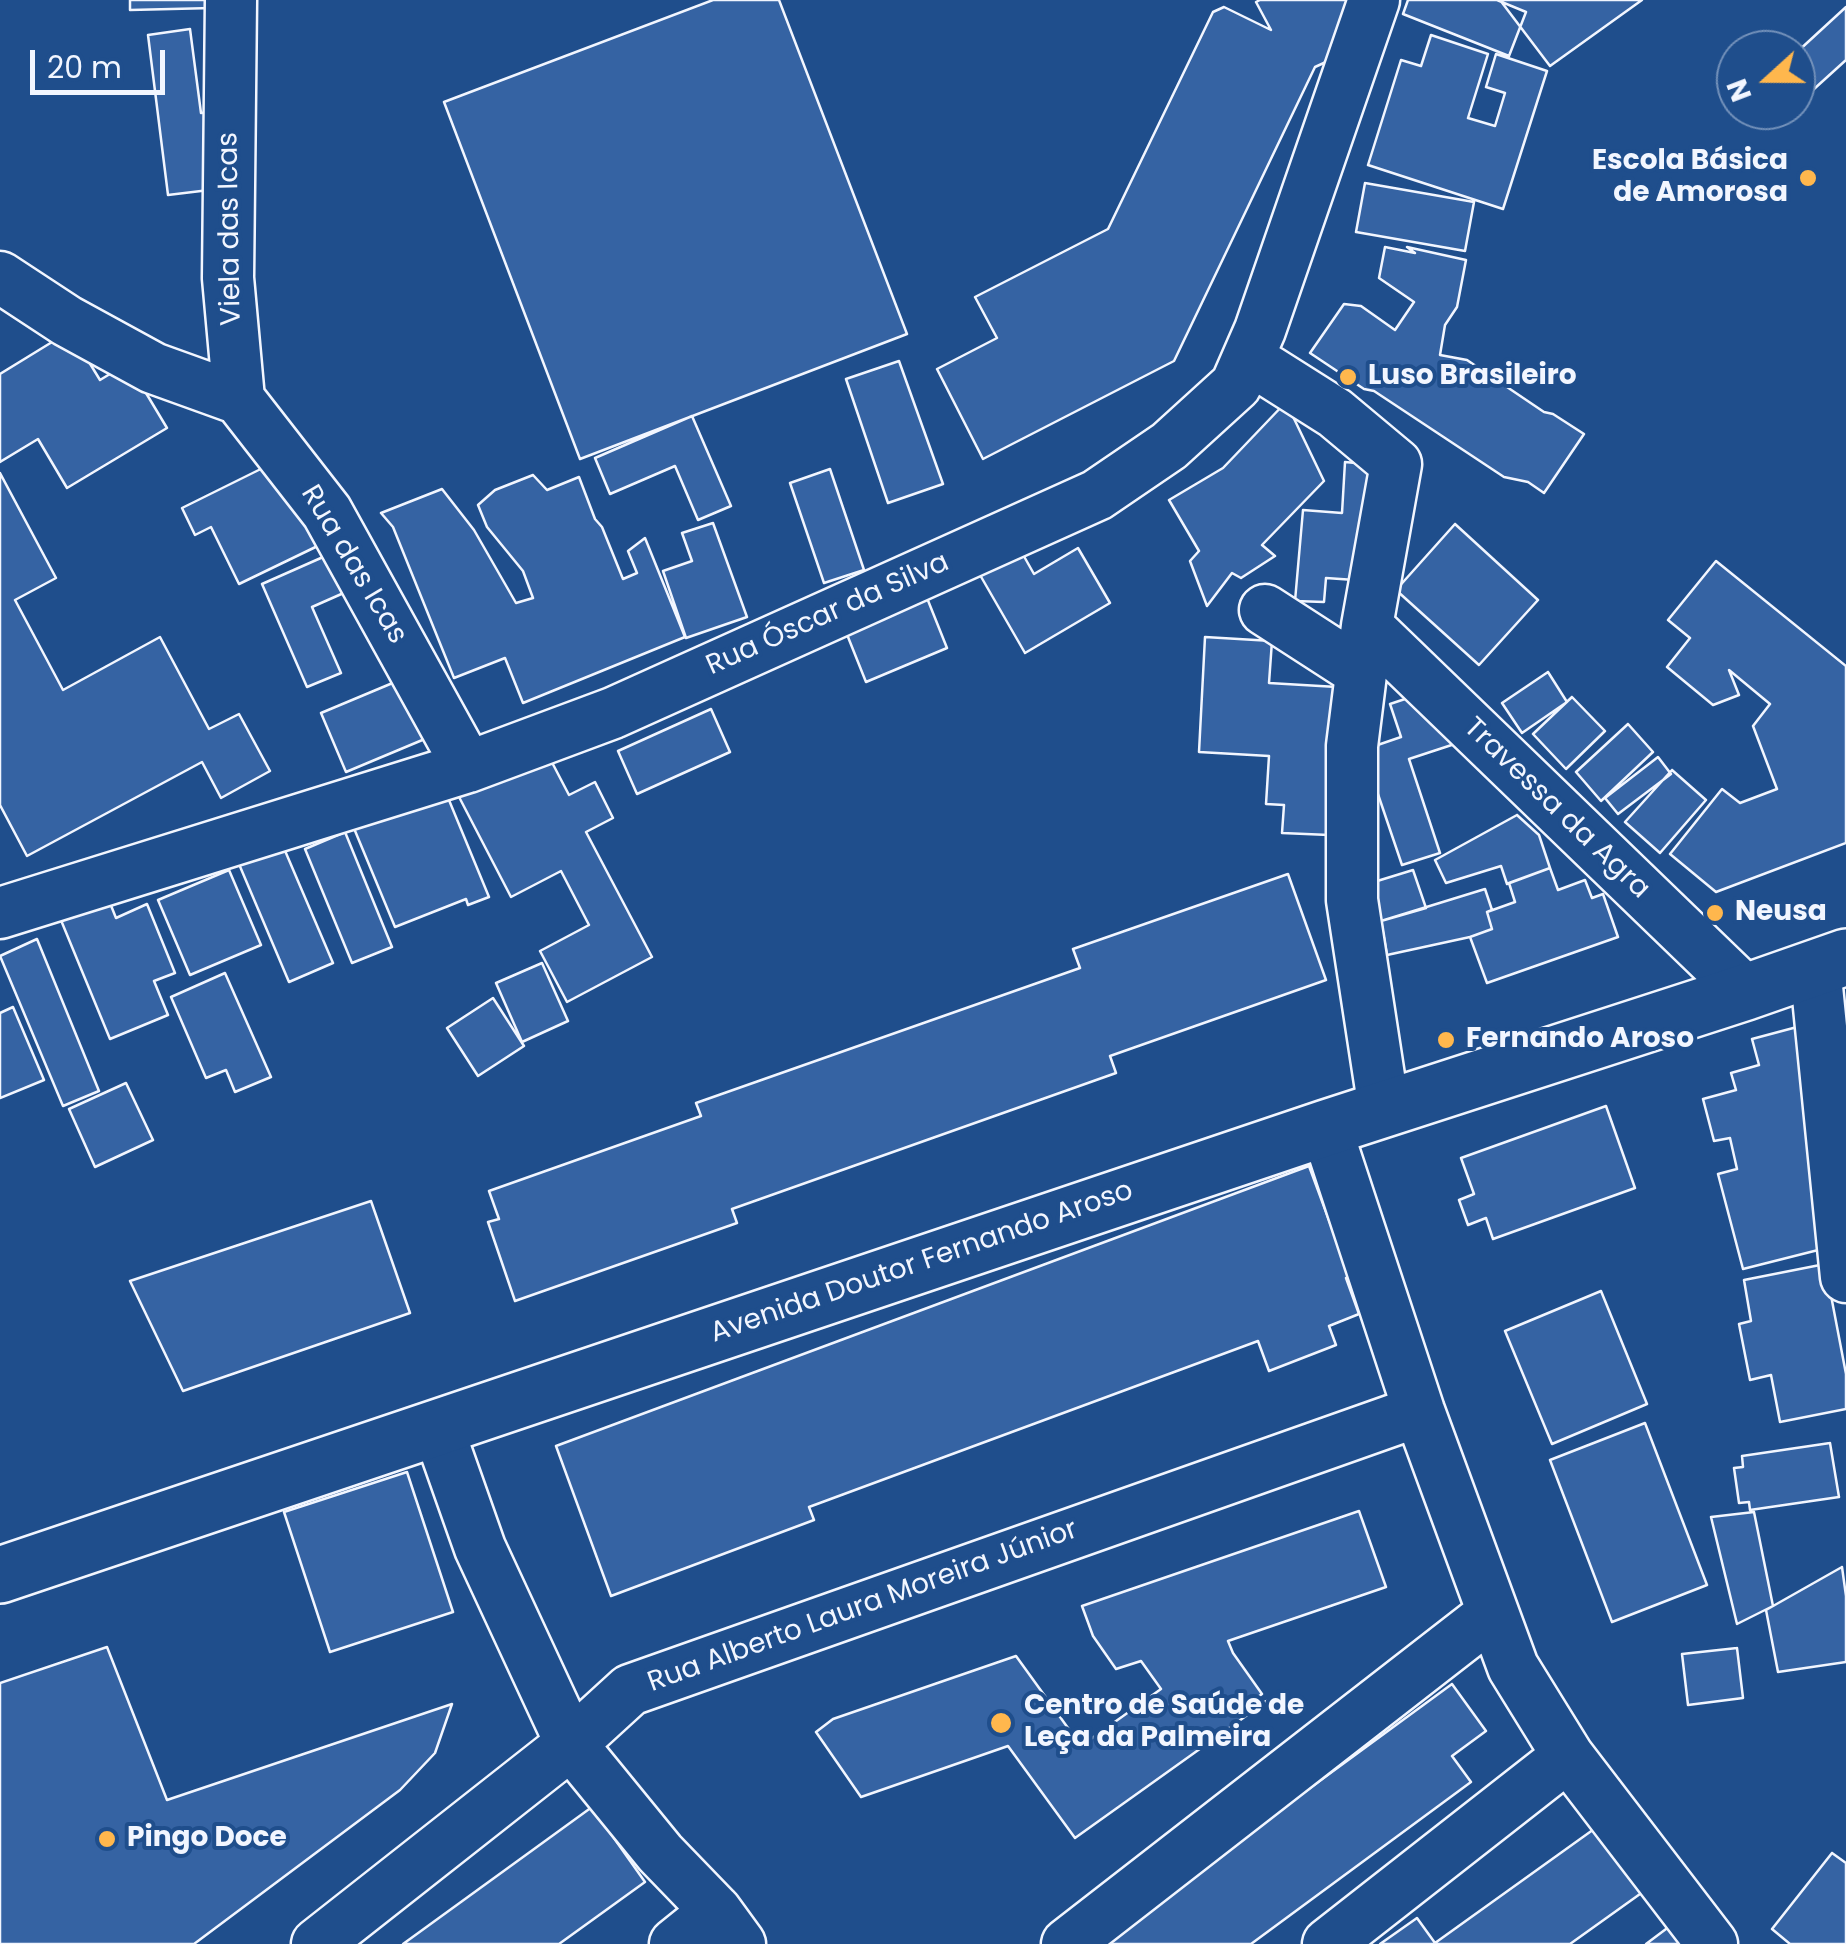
<!DOCTYPE html>
<meta charset="utf-8">
<style>
body{margin:0}
#map{position:relative;width:1846px;height:1944px;overflow:hidden;background:#1f4e8c;font-family:Poppins,sans-serif}
canvas{display:block}
.north{position:absolute;left:1716px;top:30px;width:100px;height:100px;box-sizing:border-box;background:#1f4e8c;border:2px solid #7391ba;border-radius:50%;rotate:249deg;font-size:28px;font-weight:700;line-height:40px;text-align:center;color:#f2f6ff}
.north::after{content:'';display:block;margin:auto;width:35px;height:45px;background:#ffb74d;clip-path:polygon(50% 0,100% 100%,50% 72%,0 100%)}
.scale{position:absolute;left:30px;top:50px;width:135px;height:45px;box-sizing:border-box;border:5px solid #f2f6ff;border-top:0;padding-left:12px;font-size:30px;line-height:35px;white-space:nowrap;color:#f2f6ff;-webkit-text-stroke:8px #1f4e8c;paint-order:stroke}
</style>
<div id="map">
<canvas width="1846" height="1944"></canvas>
<div class="north">N</div>
<div class="scale">20 m</div>
</div>
<script>
const ctx = document.querySelector('canvas').getContext('2d');
ctx.lineJoin = 'round';
function paint(path, color) {
  ctx.fillStyle = color;
  ctx.fill(path, 'evenodd');
}
function toPath(rows) {
  const path = new Path2D();
  for (const r of rows) {
    path.moveTo(r[0], r[1]);
    for (let i = 2; i < r.length; i += 2) path.lineTo(r[i], r[i + 1]);
  }
  return path;
}
function trace(path, color, width, dash) {
  ctx.strokeStyle = color;
  ctx.lineWidth = width;
  ctx.lineCap = dash ? 'butt' : 'round';
  ctx.setLineDash(dash || []);
  ctx.stroke(path);
}
function write(font, color, halo, rows, align = 'center') {
  ctx.font = font + ' Poppins,sans-serif';
  ctx.lineWidth = 8;
  ctx.setLineDash([]);
  ctx.textBaseline = 'middle';
  ctx.strokeStyle = halo;
  ctx.fillStyle = color;
  for (const [text, x, y, turn = 0] of rows) {
    ctx.save();
    ctx.translate(x, y);
    ctx.rotate((+turn || 0) * Math.PI / 180);
    ctx.textAlign = isNaN(turn) ? turn : align;
    if (halo) ctx.strokeText(text, 0, 0);
    ctx.fillText(text, 0, 0);
    ctx.restore();
  }
}
const building = toPath([
 [130,0,213,0,213,8,130,10,130,0],
 [713,0,779,0,907,334,580,459,444,102,713,0],
 [1260,0,1357,0,1326,62,1315,67,1174,361,983,459,937,369,997,338,975,297,1108,229,1213,12,1224,7,1271,30,1256,2,1260,0],
 [1408,0,1497,0,1526,12,1509,56,1403,14,1408,0],
 [1500,0,1642,0,1550,66,1500,0],
 [1846,7,1846,60,1803,99,1796,91,1796,53,1846,7],
 [190,29,201,113,224,110,234,187,168,195,148,35,190,29],
 [1431,35,1488,54,1468,118,1495,126,1505,93,1486,87,1496,54,1547,71,1503,209,1368,165,1401,60,1421,66,1431,35],
 [1365,183,1474,202,1465,251,1356,232,1365,183],
 [1385,247,1415,253,1407,247,1466,260,1457,307,1445,325,1440,355,1467,360,1544,412,1553,414,1584,434,1544,493,1528,482,1504,477,1374,391,1364,389,1310,353,1344,304,1361,306,1395,330,1414,302,1379,278,1385,247],
 [70,331,100,380,128,363,167,428,67,488,38,439,0,462,0,374,70,331],
 [899,361,943,484,888,503,846,379,899,361],
 [1286,402,1324,481,1262,545,1275,556,1241,578,1232,573,1207,606,1190,561,1199,551,1169,500,1223,468,1286,402],
 [692,416,731,506,698,520,675,466,610,494,595,458,692,416],
 [287,456,328,541,239,584,211,527,195,535,182,508,287,456],
 [1345,462,1377,465,1369,581,1326,578,1324,602,1295,601,1303,510,1342,513,1345,462],
 [830,469,864,570,824,583,790,483,830,469],
 [0,473,56,578,15,600,63,690,160,637,209,729,239,714,270,771,221,798,202,762,27,856,0,805,0,473],
 [533,475,547,490,579,477,595,519,602,527,623,579,637,573,628,551,645,538,685,637,523,703,505,658,454,678,393,527,381,513,442,489,474,530,516,603,533,598,523,571,487,527,478,505,495,490,533,475],
 [713,523,747,617,686,638,663,571,692,561,682,533,713,523],
 [1455,524,1538,600,1479,665,1396,590,1455,524],
 [1017,544,1034,574,1078,548,1110,603,1025,653,976,568,1017,544],
 [348,546,364,584,312,607,341,673,307,687,262,584,348,546],
 [1716,561,1846,666,1846,843,1716,892,1670,854,1722,789,1740,803,1777,789,1753,726,1770,704,1729,670,1739,695,1713,705,1667,667,1690,638,1668,620,1716,561],
 [925,593,947,648,866,682,844,627,925,593],
 [1205,637,1272,641,1269,683,1337,687,1329,835,1282,833,1284,805,1266,804,1269,756,1199,752,1205,637],
 [426,669,451,728,346,772,321,713,426,669],
 [1548,672,1567,702,1522,733,1502,703,1548,672],
 [1426,692,1476,737,1409,759,1440,853,1402,865,1363,750,1401,737,1390,704,1426,692],
 [1572,697,1605,731,1566,769,1533,734,1572,697],
 [711,709,730,752,637,794,618,751,711,709],
 [1628,724,1653,752,1601,801,1576,772,1628,724],
 [545,749,569,795,595,782,613,818,586,832,652,957,567,1002,540,951,589,925,561,871,511,897,458,795,545,749],
 [1658,757,1671,774,1618,814,1605,798,1658,757],
 [1672,770,1706,800,1660,853,1625,822,1672,770],
 [444,788,489,897,468,905,466,899,395,927,353,826,444,788],
 [1517,815,1539,835,1550,868,1507,884,1501,866,1446,883,1435,860,1517,815],
 [345,832,392,947,352,963,305,849,345,832],
 [280,839,333,963,289,982,236,857,280,839],
 [1550,868,1558,890,1585,880,1592,898,1603,894,1618,937,1487,983,1470,937,1492,929,1487,912,1515,902,1509,883,1550,868],
 [229,870,261,945,190,975,158,900,229,870],
 [1413,870,1426,908,1381,921,1374,882,1413,870],
 [1288,874,1326,980,1110,1056,1116,1073,732,1209,737,1223,515,1301,488,1222,499,1219,489,1191,701,1116,696,1103,1080,968,1073,949,1288,874],
 [1485,889,1492,910,1487,912,1492,929,1470,937,1387,955,1381,921,1485,889],
 [106,893,116,918,147,904,175,973,154,981,168,1015,110,1039,58,913,106,893],
 [37,939,99,1091,63,1106,0,956,37,939],
 [542,963,568,1021,522,1042,496,983,542,963],
 [225,973,271,1077,235,1092,226,1070,206,1078,171,997,225,973],
 [493,998,524,1046,478,1076,447,1028,493,998],
 [13,1007,44,1080,0,1098,0,1013,13,1007],
 [1812,1023,1838,1245,1743,1269,1718,1174,1737,1169,1730,1138,1714,1141,1703,1099,1736,1090,1731,1073,1759,1065,1752,1039,1812,1023],
 [126,1083,153,1140,95,1167,69,1109,126,1083],
 [1606,1106,1635,1188,1493,1239,1486,1218,1468,1225,1459,1200,1474,1194,1461,1158,1606,1106],
 [1309,1166,1350,1277,1346,1278,1359,1314,1329,1326,1336,1345,1269,1371,1258,1341,809,1507,814,1520,611,1596,556,1446,1309,1166],
 [371,1201,410,1313,183,1391,130,1281,371,1201],
 [1825,1264,1846,1374,1846,1409,1780,1422,1771,1375,1750,1380,1739,1324,1751,1321,1744,1280,1825,1264],
 [1601,1291,1647,1404,1552,1444,1505,1331,1601,1291],
 [1645,1423,1707,1585,1612,1622,1550,1460,1645,1423],
 [1830,1443,1839,1497,1750,1510,1749,1502,1739,1503,1734,1468,1743,1467,1742,1456,1830,1443],
 [407,1472,453,1612,330,1652,284,1512,407,1472],
 [1359,1511,1386,1587,1228,1641,1233,1653,1262,1694,1240,1710,1267,1701,1075,1838,1008,1746,861,1797,816,1732,833,1719,1016,1656,1081,1746,1161,1689,1141,1661,1116,1669,1093,1636,1082,1606,1359,1511],
 [1754,1512,1773,1606,1737,1624,1711,1517,1754,1512],
 [1842,1567,1846,1596,1846,1662,1778,1672,1766,1610,1842,1567],
 [107,1647,167,1800,452,1704,435,1753,400,1790,194,1944,0,1944,0,1683,107,1647],
 [1737,1648,1743,1698,1688,1705,1682,1654,1737,1648],
 [1452,1684,1486,1731,1452,1756,1471,1782,1251,1944,1097,1944,1452,1684],
 [1629,1804,1675,1869,1570,1944,1380,1944,1417,1918,1435,1943,1629,1804],
 [592,1807,645,1882,559,1944,403,1944,592,1807],
 [1832,1853,1846,1863,1846,1944,1790,1944,1772,1929,1832,1853],
 [1702,1902,1734,1944,1646,1944,1702,1902]
]);
paint(building, '#3563a3');
trace(building, '#f2f6ff', 2.5);
const minor = toPath([
 [231,0,228,278,239,399],
 [0,277,67,321,153,368,239,399,327,512,468,767],
 [1248,358,1335,413,1396,464,1367,626,1352,746,1352,900,1384,1109],
 [1265,610,1361,672],
 [1367,626,1746,992],
 [0,913,468,767,613,713,1097,495,1169,446,1236,385,1260,330,1374,0],
 [1815,967,1846,1277],
 [1326,1128,1419,1411,1513,1667,1568,1756,1712,1944],
 [437,1426,480,1548,571,1744,660,1853,716,1911,740,1944],
 [317,1944,571,1744,630,1690,1419,1411],
 [675,1944,716,1911],
 [1067,1944,1493,1613],
 [1328,1944,1568,1756]
]);
const major = toPath([
 [0,1575,1326,1128,1746,992,1846,957]
]);
trace(minor, '#f2f6ff', 55);
trace(major, '#f2f6ff', 60);
trace(minor, '#1f4e8c', 50);
trace(major, '#1f4e8c', 55);
for (const [x, y, r, color] of [
 [1808,178,10,"#ffb74d"],
 [1348,377,10,"#ffb74d"],
 [1715,913,10,"#ffb74d"],
 [1446,1040,10,"#ffb74d"],
 [1001,1723,12,"#ffb74d"],
 [107,1839,10,"#ffb74d"]
]) {
  const dot = new Path2D();
  dot.arc(x, y, r, 0, 2 * Math.PI);
  ctx.fillStyle = color;
  ctx.fill(dot);
  trace(dot, '#1f4e8c', 4);
}
write('bold 28px', '#f2f6ff', '#1f4e8c', [
 ["Escola Básica",1788,162,"right"],
 ["de Amorosa",1788,194,"right"],
 ["Luso Brasileiro",1368,377],
 ["Neusa",1735,913],
 ["Fernando Aroso",1466,1040],
 ["Centro de Saúde de",1024,1707],
 ["Leça da Palmeira",1024,1739],
 ["Pingo Doce",127,1839]
], 'left');
write('28px', '#f2f6ff', '#1f4e8c', [
 ["Viela das Icas",231,229,-91],
 ["Rua das Icas",353,565,59],
 ["Rua Óscar da Silva",828,615,-24],
 ["Travessa da Agra",1556,809,44],
 ["Avenida Doutor Fernando Aroso",922,1263,-19],
 ["Rua Alberto Laura Moreira Júnior",863,1607,-20]
]);
</script>
